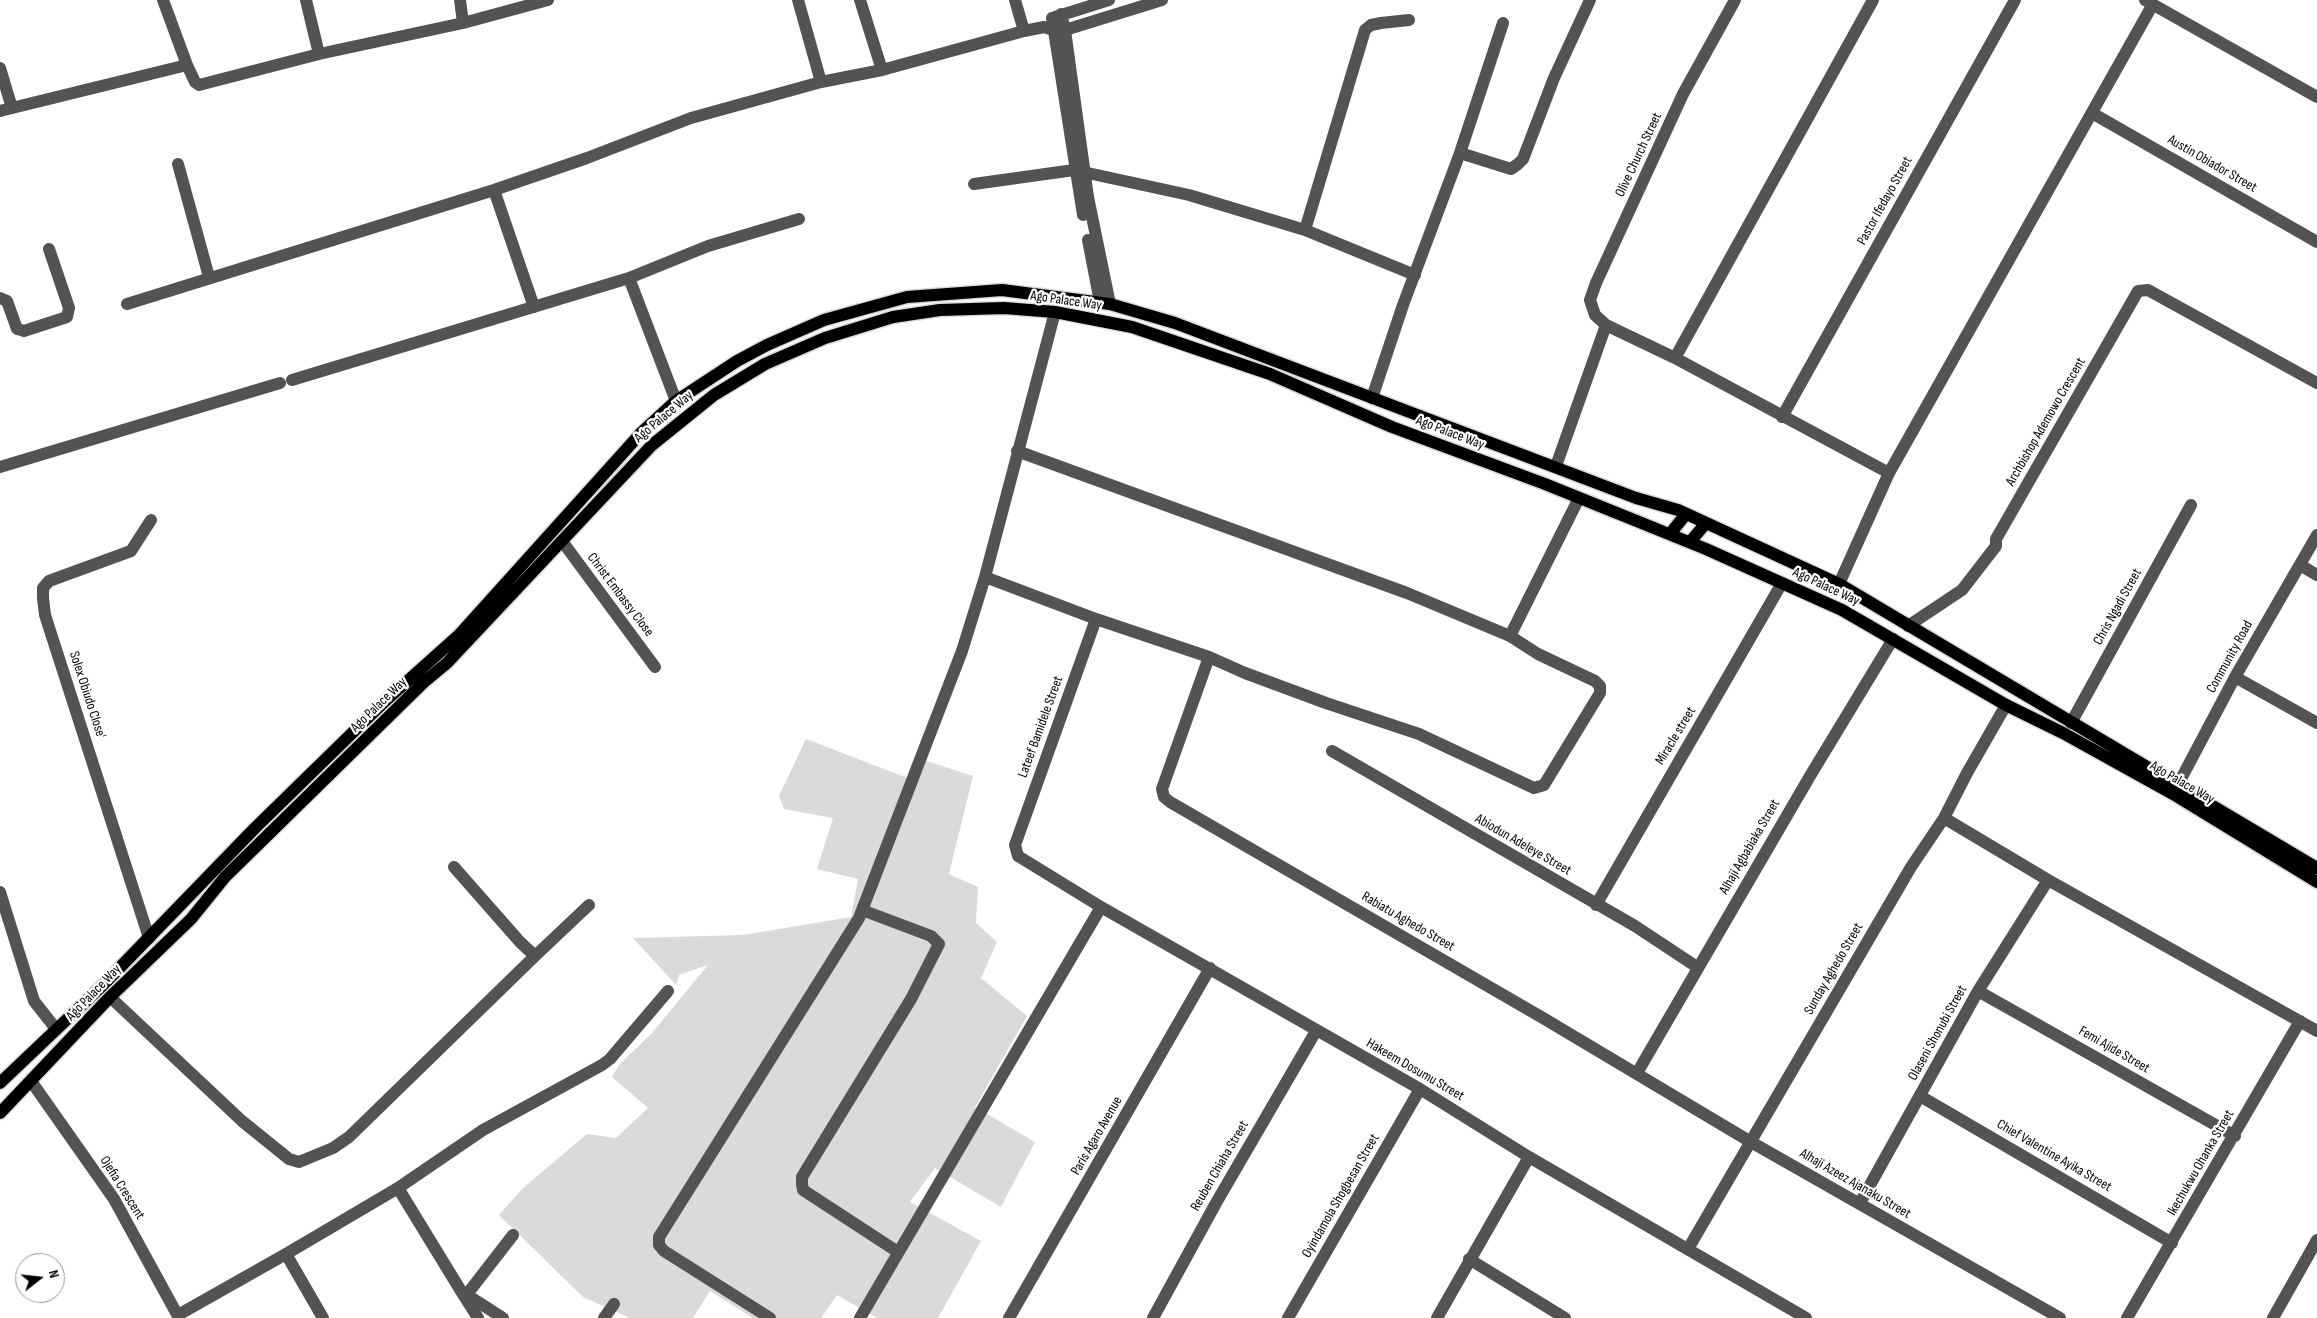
<!DOCTYPE html>
<style>
body{margin:0}
#map{position:relative;width:2317px;height:1318px;overflow:hidden;background:#fff;font-family:"Sofia Sans Condensed",sans-serif}
canvas{display:block}
.north{position:absolute;left:15px;top:1253px;width:50px;height:50px;box-sizing:border-box;background:#fff;border:1px solid #999;border-radius:50%;rotate:74deg;font-size:14px;font-weight:700;line-height:20px;text-align:center;color:#000}
.north::after{content:'';display:block;margin:auto;width:18px;height:22px;background:#000;clip-path:polygon(50% 0,100% 100%,50% 72%,0 100%)}
</style>
<div id="map">
<canvas width="2317" height="1318"></canvas>
<div class="north">N</div>
</div>
<script>
const ctx = document.querySelector('canvas').getContext('2d');
ctx.lineJoin = 'round';
function paint(path, color) {
  ctx.fillStyle = color;
  ctx.fill(path, 'evenodd');
}
function toPath(rows) {
  const path = new Path2D();
  for (const r of rows) {
    path.moveTo(r[0], r[1]);
    for (let i = 2; i < r.length; i += 2) path.lineTo(r[i], r[i + 1]);
  }
  return path;
}
function trace(path, color, width, dash) {
  ctx.strokeStyle = color;
  ctx.lineWidth = width;
  ctx.lineCap = dash ? 'butt' : 'round';
  ctx.setLineDash(dash || []);
  ctx.stroke(path);
}
function write(font, color, halo, rows, align = 'center') {
  ctx.font = font + ' "Sofia Sans Condensed",sans-serif';
  ctx.lineWidth = 4.5;
  ctx.setLineDash([]);
  ctx.textBaseline = 'middle';
  ctx.strokeStyle = halo;
  ctx.fillStyle = color;
  for (const [text, x, y, turn = 0] of rows) {
    ctx.save();
    ctx.translate(x, y);
    ctx.rotate((+turn || 0) * Math.PI / 180);
    ctx.textAlign = isNaN(turn) ? turn : align;
    if (halo) ctx.strokeText(text, 0, 0);
    ctx.fillText(text, 0, 0);
    ctx.restore();
  }
}
paint(toPath([
 [806,739,910,779,924,760,973,776,949,874,978,887,976,923,997,942,981,978,1027,1016,975,1107,1035,1142,1001,1207,935,1168,910,1202,981,1241,938,1318,877,1318,837,1295,821,1318,753,1318,710,1291,693,1318,630,1318,583,1297,499,1215,523,1188,587,1134,616,1138,648,1108,612,1077,619,1065,652,1033,708,965,679,975,676,985,633,938,743,935,851,917,858,879,817,869,833,818,784,809,779,796]
]), '#dadada');
const major = toPath([
 [1670,534,1686,514],
 [1690,542,1706,523],
 [0,1083,101,987,255,828,383,703,459,635,641,433,676,401,737,361,767,345,824,320,907,297,1002,290,1110,304,1175,323,1636,498,1678,510,1839,584,2317,868],
 [0,1113,110,997,191,919,225,877,423,683,447,663,652,445,714,395,765,364,825,338,893,317,940,310,1004,308,1055,312,1132,327,1270,374,1392,427,1545,484,1706,549,1842,610,2006,705,2063,733,2173,794,2317,882]
]);
trace(major, '#dbdbdb', 15);
trace(toPath([
 [163,0,187,65,195,82,199,85,319,54,463,23,548,0],
 [306,0,319,54],
 [460,0,463,23],
 [798,0,821,82],
 [860,0,882,70],
 [1015,0,1024,31,1044,27,1056,31,1065,30,1162,0],
 [1735,0,1683,94,1596,283,1590,300,1595,315,1606,325,1675,358,1889,473],
 [2145,0,2317,97],
 [1061,14,1065,30,1088,197,1110,304],
 [1055,17,1109,0],
 [1052,18,1083,215],
 [0,68,12,108],
 [0,111,187,65],
 [2092,113,2317,242],
 [1460,153,1511,169,1518,164,1523,159,1554,78,1590,0],
 [178,164,209,277],
 [974,184,1074,170,1189,195,1305,230,1415,275],
 [494,190,534,307],
 [1305,230,1365,30,1371,25,1381,23,1409,20],
 [1088,240,1100,302],
 [629,278,676,401],
 [0,298,7,301,17,329,21,330,24,331,67,317,69,308,49,249],
 [127,304,494,190,587,158,691,118,821,82,882,70,1024,31],
 [1675,358,1873,0],
 [292,380,629,278,708,246,799,219],
 [1372,398,1403,305,1460,153,1503,23],
 [1782,417,2015,0],
 [1556,466,1606,325],
 [0,467,280,383],
 [562,541,655,667],
 [2300,565,2317,575],
 [985,577,1096,619,1209,657,1245,673,1326,703,1419,734,1534,788,1544,785,1600,693,1600,686,1595,681,1538,654,1510,636,1407,593,1017,451],
 [1839,584,1889,473,2153,4],
 [1096,619,1015,845,1018,856,1101,907,1420,1089,1529,1157,1806,1318],
 [1908,626,1962,590,1996,546,1996,539,2138,291,2148,290,2317,383],
 [1510,636,1579,498],
 [1209,657,1162,789,1164,797,1170,802,1543,1018,1751,1142,2060,1318],
 [2235,677,2317,723],
 [2071,723,2191,505],
 [1332,751,1635,926,1697,967],
 [2173,794,2235,677,2317,535],
 [1944,818,2048,880,2317,1031],
 [454,867,520,942,535,956,589,905],
 [0,892,34,1001,56,1029],
 [1596,905,1782,583],
 [862,910,931,936,939,944,911,999,802,1177,802,1184,803,1190,898,1252],
 [149,938,45,615,43,598,43,588,49,581,131,551,151,520],
 [1978,991,2235,1136],
 [110,997,242,1121,289,1159,299,1162,333,1148,349,1137,535,956],
 [1637,1073,1810,776,1893,639],
 [31,1081,114,1199,179,1318],
 [1920,1096,2172,1243],
 [398,1188,461,1291,503,1318],
 [1860,1203,1978,991,2048,880],
 [1688,1249,1911,867,1944,818,1967,773,2006,705],
 [286,1254,323,1318],
 [1469,1259,1565,1318],
 [461,1291,478,1318],
 [468,1293,513,1235],
 [178,1315,286,1254,398,1188,483,1130,602,1065,610,1059,668,991],
 [604,1318,614,1304],
 [770,1318,664,1251,659,1245,659,1237,859,918,962,651,985,577,1055,312],
 [860,1318,1101,907],
 [1009,1318,1210,968],
 [1153,1318,1216,1203,1316,1031],
 [1288,1318,1420,1089],
 [1437,1318,1529,1157],
 [2127,1318,2300,1021],
 [2273,1318,2317,1240]
]), '#535353', 12);
trace(major, '#000', 12);
write('14px', '#000', '#fff', [
 ["Olive Church Street",1639,155,-65],
 ["Austin Obiador Street",2212,164,30],
 ["Pastor Ifedayo Street",1885,201,-61],
 ["Ago Palace Way",1066,301,8],
 ["Ago Palace Way",664,417,-40],
 ["Archbishop Ademowo Crescent",2046,422,-60],
 ["Ago Palace Way",1450,433,21],
 ["Ago Palace Way",1826,587,25],
 ["Christ Embassy Close",620,595,53],
 ["Chris Ngadi Street",2118,607,-61],
 ["Community Road",2230,657,-61],
 ["Solex Obiudo Close'",87,695,72],
 ["Ago Palace Way",379,705,-44],
 ["Lateef Bamidele Street",1041,727,-70],
 ["Miracle street",1676,736,-59],
 ["Ago Palace Way",2182,783,30],
 ["Abiodun Adeleye Street",1523,845,30],
 ["Alhaji Agbabiaka Street",1750,847,-60],
 ["Rabiatu Aghedo Street",1408,922,30],
 ["Sunday Aghedo Street",1834,969,-60],
 ["Ago Palace Way",94,993,-46],
 ["Olaseni Shonubi Street",1938,1033,-61],
 ["Femi Ajide Street",2114,1050,30],
 ["Hakeem Dosumu Street",1415,1070,30],
 ["Paris Agaro Avenue",1097,1136,-60],
 ["Chief Valentine Ayika Street",2054,1156,30],
 ["Ikechukwu Ohanka Street",2201,1163,-60],
 ["Reuben Chiaha Street",1220,1166,-60],
 ["Alhaji Azeez Ajanaku Street",1855,1184,30],
 ["Ojefia Crescent",122,1188,58],
 ["Oyindamola Shogbesan Street",1341,1196,-60]
]);
</script>
